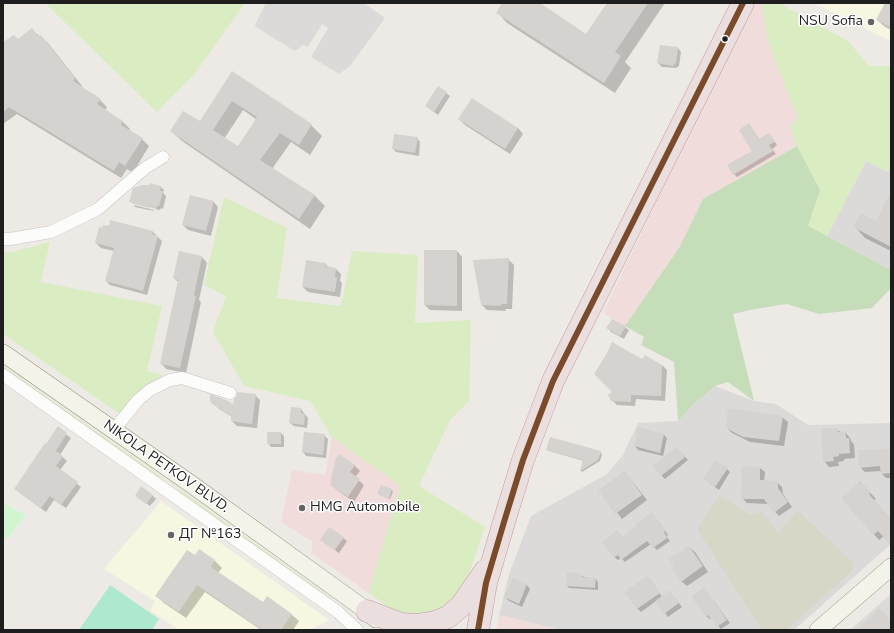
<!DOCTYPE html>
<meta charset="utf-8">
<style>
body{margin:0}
#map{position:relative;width:894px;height:633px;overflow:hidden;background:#edeae6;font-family:"Nunito Sans",sans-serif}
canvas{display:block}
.frame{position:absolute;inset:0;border:4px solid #1e1e1e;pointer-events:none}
</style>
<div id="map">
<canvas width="894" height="633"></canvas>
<div class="frame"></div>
</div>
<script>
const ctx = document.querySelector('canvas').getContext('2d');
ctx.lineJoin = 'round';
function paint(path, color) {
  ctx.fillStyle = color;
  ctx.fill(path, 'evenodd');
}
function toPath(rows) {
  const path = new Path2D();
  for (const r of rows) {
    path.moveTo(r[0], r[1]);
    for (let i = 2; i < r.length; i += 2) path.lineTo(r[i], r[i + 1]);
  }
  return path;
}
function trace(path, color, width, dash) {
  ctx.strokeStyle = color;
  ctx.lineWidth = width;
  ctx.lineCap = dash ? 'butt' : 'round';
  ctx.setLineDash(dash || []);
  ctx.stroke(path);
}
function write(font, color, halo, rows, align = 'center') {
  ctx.font = font + ' "Nunito Sans",sans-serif';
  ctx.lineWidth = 3;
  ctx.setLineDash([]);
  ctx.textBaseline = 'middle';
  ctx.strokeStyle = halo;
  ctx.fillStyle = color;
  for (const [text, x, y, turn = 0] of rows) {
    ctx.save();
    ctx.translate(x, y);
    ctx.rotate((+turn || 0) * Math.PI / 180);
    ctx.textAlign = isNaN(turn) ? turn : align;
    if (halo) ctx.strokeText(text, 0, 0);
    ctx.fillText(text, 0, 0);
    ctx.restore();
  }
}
paint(toPath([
 [866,161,888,172,891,166,891,270,827,236],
 [715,386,754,401,776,404,808,425,891,423,891,544,794,630,561,630,499,615,509,574,531,516,607,474,623,455,638,423,678,421,693,405],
 [891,594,891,630,850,630]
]), '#dcdad8');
paint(toPath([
 [752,3,762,3,767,39,798,119,790,127,797,146,703,199,679,248,625,326,603,313],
 [332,437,403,487,369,593,311,553,313,542,281,522,292,470,325,475],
 [499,615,561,630,497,630]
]), '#f0dcda');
paint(toPath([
 [813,3,891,3,891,41],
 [161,501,329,620,311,630,179,630,150,610,155,601,104,569]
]), '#f7f6e0');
paint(toPath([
 [266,3,364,3,385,18,350,66,339,74,311,57,328,28,322,24,308,47,303,45,295,51,257,28,255,25]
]), '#dbdad8');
paint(toPath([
 [719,496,751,515,762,512,779,533,797,510,854,563,854,566,853,570,786,630,762,630,697,529]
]), '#d7d6c7');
paint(toPath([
 [45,3,245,3,194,75,157,112],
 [762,3,779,3,848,41,869,66,891,66,891,166,888,172,866,161,827,236,808,226,820,190,797,146,790,127,798,119,767,39],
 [224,197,287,228,277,298,341,306,352,251,418,255,415,323,471,320,469,401,450,420,419,486,485,527,470,571,457,597,445,607,430,615,408,616,392,610,369,593,400,486,332,437,310,401,244,386,213,332,226,296,204,285],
 [50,242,41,282,162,306,147,371,164,375,142,390,120,414,3,334,3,252,12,252],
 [3,366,161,477,163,481,161,483,3,372],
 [172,487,183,492,332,599,335,605,171,488]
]), '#d9ecc2');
paint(toPath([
 [797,146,820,190,808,226,891,270,891,288,872,308,819,314,787,304,755,309,733,314,754,401,728,382,715,386,693,405,678,421,674,362,641,345,644,337,625,326,679,248,703,199]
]), '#c6ddb9');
paint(toPath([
 [3,503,26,515,7,539,3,537]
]), '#d2f5d1');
paint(toPath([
 [110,585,159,619,152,630,79,630]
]), '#aee8ce');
paint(toPath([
 [503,3,538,3,589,37,608,3,665,3,625,62,631,68,615,93,507,23,497,12],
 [886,3,891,3,891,30,885,27,877,20],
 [32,30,48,43,82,86,81,87,100,100,107,107,105,111,123,122,130,129,129,131,142,139,149,146,133,173,127,169,121,178,17,114,3,124,3,43,18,40],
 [678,48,681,52,679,66,676,68,662,67,658,63],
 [232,73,311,125,322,136,310,155,291,142,272,169,315,196,325,206,310,229,182,141,171,131,200,123],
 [243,110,257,120,238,148,224,139],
 [446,93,450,96,438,115,426,106],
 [459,119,518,128,523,134,510,154,465,125],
 [749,125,760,140,769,134,772,138,777,145,772,149,776,154,737,177,734,174,754,151],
 [417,138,420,142,419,156,396,152,393,149],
 [160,186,164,190,163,193,166,196,163,209,161,208,160,210,155,209,156,208,132,203],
 [213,201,218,207,211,236,188,230,183,225],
 [891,204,891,251,865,238,855,227,877,222],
 [134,205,154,210,154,211,135,207],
 [103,229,152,231,162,241,147,295,110,285,106,281,114,251,101,248,96,243],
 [457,251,462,257,462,311,430,310,425,305],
 [202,257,207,263,199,300,201,302,186,373,166,369,161,363,179,283,174,278],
 [508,259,514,265,512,309,505,309,506,311,487,310,482,305],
 [326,264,329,268,336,269,341,274,340,281,342,283,340,297,308,292,303,287],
 [625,327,629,330,624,339,611,332,608,328],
 [643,360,662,365,667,370,665,401,636,399,635,406,617,405,612,400,613,392],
 [255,395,260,400,257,428,237,426,232,421,232,417,218,408,212,402,234,406],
 [301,409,308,418,307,428,294,426,290,423],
 [782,417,788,422,784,446,750,442,732,433,727,428],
 [58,428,71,438,60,455,67,461,60,470,81,487,66,508,54,500,46,512,20,493,46,445],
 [837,429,840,432,845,432,850,438,851,441,854,444,855,458,844,459,844,461,838,462,839,466,829,467,824,461],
 [281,433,284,436,284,447,271,447,268,443],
 [324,435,328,439,326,458,306,456,303,452],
 [664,435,667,438,663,456,638,450,635,446],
 [891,450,891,478,886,478,882,474,882,471,865,472,860,467],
 [549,451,600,452,602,454,600,461,582,472,581,471,584,461],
 [680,451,688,460,665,479,661,475],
 [354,465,360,471,355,477,364,485,354,502,337,490,331,485],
 [760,468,765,472,764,481,777,482,782,487,783,494,792,507,779,516,768,504,747,503,742,498],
 [727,469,730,472,719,490,704,479],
 [625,472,647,500,622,519,600,490],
 [860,482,876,499,874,500,891,520,891,543,884,536,879,540,842,498],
 [391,490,393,491,390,499,379,494],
 [152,495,156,499,150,506,140,499],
 [655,517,668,535,666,536,670,541,657,550,651,544,625,562,621,558,618,560,614,557,617,531,623,538],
 [343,538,347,541,339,553,325,543],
 [689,547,695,552,708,572,687,586,681,581,675,566],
 [199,551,215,561,222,568,218,573,263,604,291,614,299,621,293,630,261,630,205,592,186,618,164,603,157,596,195,557],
 [581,575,584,577,596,579,598,582,598,590,569,588,567,585],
 [513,579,527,585,530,589,522,607,509,601,505,597],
 [651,580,662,597,673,595,682,607,668,617,656,601,641,612,637,608],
 [704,588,730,623,721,629,712,618,710,619,706,616]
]), '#0003');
paint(toPath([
 [502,3,540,3,586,34,607,3,648,3,615,52,621,56,604,83,496,13],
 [885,3,891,3,891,27,876,20],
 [32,28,38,36,41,35,75,78,73,81,101,99,97,104,123,121,121,125,143,138,125,166,119,162,114,171,9,107,3,112,3,42,14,35,18,39],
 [660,45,678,47,676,62,673,66,657,63],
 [232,71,312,124,299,145,280,133,260,160,315,195,299,219,170,131,183,111,200,121],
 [232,101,257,117,238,146,213,130],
 [438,86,447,92,434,112,425,106],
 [472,98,518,128,505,149,458,119],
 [749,123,759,139,769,133,775,142,769,145,773,151,733,175,727,165,752,151,739,130],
 [394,134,418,137,415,153,392,149],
 [150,183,161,186,160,191,163,191,159,206,157,206,157,208,151,206,150,208,131,203,131,202,129,202,133,188,140,186,140,185,149,185],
 [891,191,891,247,853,227,861,213,876,221],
 [190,195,214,201,206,231,182,225],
 [110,220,153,231,152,234,158,236,143,291,105,281,114,248,95,243,99,227,102,228,103,225,109,226],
 [424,250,457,250,457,306,424,305],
 [179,251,202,256,194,295,196,296,180,368,160,364,178,280,173,278],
 [509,258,507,304,501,304,501,306,481,305,473,260],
 [306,260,326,263,326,266,336,268,335,277,337,277,335,292,302,287],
 [612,319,626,326,620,336,606,328],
 [612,342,642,359,645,355,662,365,661,396,631,395,631,402,611,401,608,395,612,392,594,374,607,353],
 [237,392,256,394,252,424,231,421,231,416,211,403,210,401,210,394,226,400,233,404,234,399,237,396],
 [291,407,301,408,301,413,305,414,304,425,289,423],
 [728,408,783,416,779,441,743,437,726,428],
 [58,426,67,433,56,451,63,456,56,466,78,482,61,505,50,496,41,508,14,489,45,443,46,444],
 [638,427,664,434,660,453,634,446],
 [838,428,838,432,845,431,846,438,849,438,850,453,839,454,839,456,833,457,834,461,823,462,821,429],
 [267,432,281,432,281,444,267,444],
 [304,432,325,434,323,455,302,452],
 [550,437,601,451,598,460,580,471,583,460,546,450],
 [677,447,685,457,661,476,654,468,654,465],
 [891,449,891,473,881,474,880,466,859,468,858,450],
 [339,454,355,465,350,472,360,479,348,497,330,485,335,460],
 [715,460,728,468,715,487,703,479],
 [742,466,760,467,760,480,778,481,778,488,788,502,774,513,764,499,741,499],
 [625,471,642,495,615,514,598,490],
 [858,483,862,483,871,493,869,494,891,520,891,545,878,531,873,535,841,498],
 [381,485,392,489,389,499,377,494],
 [141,486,153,495,146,504,135,496],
 [652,512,665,531,664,532,667,538,653,548,647,541,621,560,618,555,614,558,602,542,617,530,622,537,637,526,635,524],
 [329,527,344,537,335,550,320,540],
 [689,546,703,566,681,582,671,568,674,566,669,559],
 [199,549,215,560,211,567,263,602,267,596,292,614,281,630,262,630,197,585,179,612,155,596,187,550,195,555],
 [567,572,582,574,582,577,596,578,595,588,566,586],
 [648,576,660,593,637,609,624,592],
 [513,578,527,584,519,604,504,597],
 [704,587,727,620,717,627,708,615,706,617,691,596],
 [670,590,679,603,664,614,655,601],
 [879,608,891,620,891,630,857,630]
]), '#d5d2cf');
const street = toPath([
 [3,239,10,239,51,232,98,209,145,168,163,157],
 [3,375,338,612,357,630],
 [114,430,138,400,150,390,170,380,182,378,230,393]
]);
const secondary = toPath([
 [3,353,191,484,367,611,376,619],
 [818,630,891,567]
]);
const highway = toPath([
 [367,611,401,624,417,625,435,622,448,617,461,606,485,571],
 [478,630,486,583,504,522,523,460,553,381,743,3]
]);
trace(street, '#c5c4c2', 13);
trace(secondary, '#95967d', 18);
trace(highway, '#c59ba7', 23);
trace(street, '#fcfcfb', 12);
trace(secondary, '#f3f3e9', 17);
trace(highway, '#eadedf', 22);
trace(toPath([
 [478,630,486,583,504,522,523,460,553,381,743,3]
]), '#7a4b2a', 6);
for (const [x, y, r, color] of [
 [871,22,4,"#666564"],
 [725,39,3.5,"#1e1e1e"],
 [302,508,4,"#666564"],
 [171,535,4,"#666564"]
]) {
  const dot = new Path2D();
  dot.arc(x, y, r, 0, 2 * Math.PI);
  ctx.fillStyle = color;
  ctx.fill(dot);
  trace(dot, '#fff', 1.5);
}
write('14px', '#1e1e1e', '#fff', [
 ["NSU Sofia",863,22,"right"],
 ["HMG Automobile",310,508],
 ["ДГ №163",179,535]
], 'left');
write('14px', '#1e1e1e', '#fff', [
 ["NIKOLA PETKOV BLVD.",166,467,35]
]);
</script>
